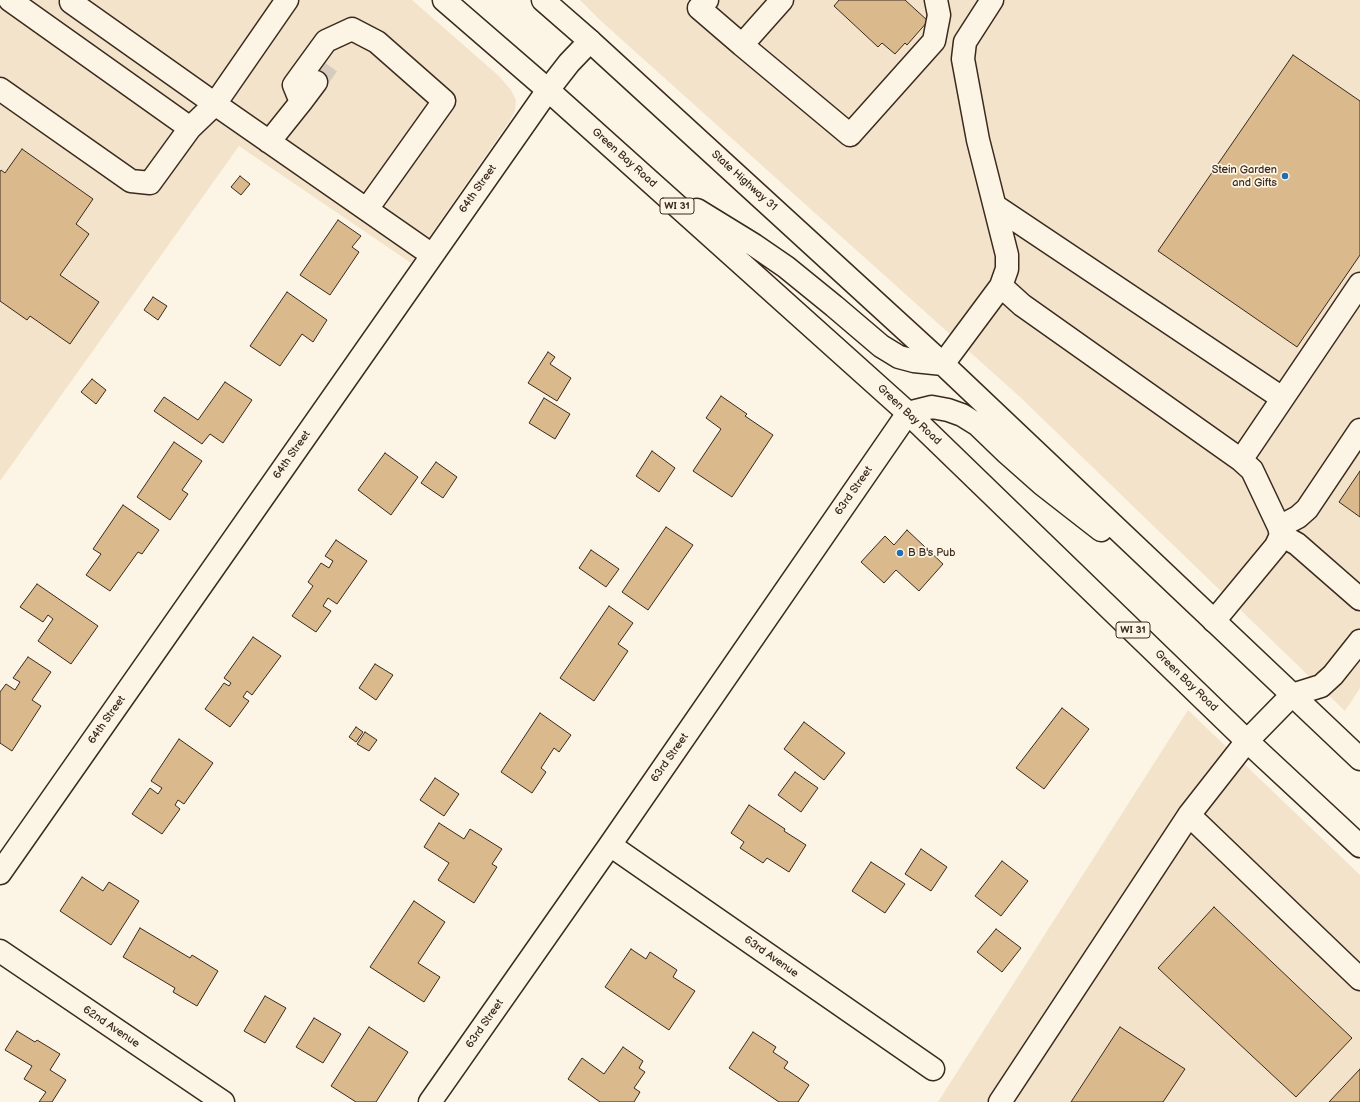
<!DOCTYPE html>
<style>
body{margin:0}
canvas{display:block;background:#fcf5e5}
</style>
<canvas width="1360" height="1102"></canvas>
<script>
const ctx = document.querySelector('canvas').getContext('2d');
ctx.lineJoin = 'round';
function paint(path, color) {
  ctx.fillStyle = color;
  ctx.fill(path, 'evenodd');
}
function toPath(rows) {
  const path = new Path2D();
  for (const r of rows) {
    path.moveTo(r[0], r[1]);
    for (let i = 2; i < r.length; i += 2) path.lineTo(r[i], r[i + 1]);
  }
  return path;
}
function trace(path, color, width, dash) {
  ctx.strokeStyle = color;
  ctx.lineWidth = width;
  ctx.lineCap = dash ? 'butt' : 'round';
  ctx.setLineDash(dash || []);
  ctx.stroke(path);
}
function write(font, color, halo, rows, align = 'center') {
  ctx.font = font + ' "Balsamiq Sans",sans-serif';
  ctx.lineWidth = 3.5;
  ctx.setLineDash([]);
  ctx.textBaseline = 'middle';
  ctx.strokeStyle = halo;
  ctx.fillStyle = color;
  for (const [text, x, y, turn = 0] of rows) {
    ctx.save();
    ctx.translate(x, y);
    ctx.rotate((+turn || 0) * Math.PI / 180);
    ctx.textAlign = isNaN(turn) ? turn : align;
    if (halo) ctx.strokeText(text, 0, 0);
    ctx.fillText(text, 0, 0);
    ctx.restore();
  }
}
paint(toPath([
 [0,0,412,0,499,76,511,90,516,100,515,111,509,122,411,263,239,146,0,481],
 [580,0,1360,0,1360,688,1345,711,1020,397,601,21],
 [1188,710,1360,875,1360,1102,938,1102]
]), '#f2e3ca');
const building = toPath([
 [839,0,905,0,928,21,907,45,905,43,895,54,882,43,878,47,834,6,839,0],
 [1293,55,1360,101,1360,255,1297,347,1158,251,1293,55],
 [22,149,93,199,76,224,89,234,60,275,99,302,70,344,30,316,27,320,0,301,0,172,1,170,5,173,22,149],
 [240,176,250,184,241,195,231,187,240,176],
 [338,220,361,236,352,247,359,252,330,295,300,275,338,220],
 [287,292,327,320,313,342,302,334,280,366,250,346,287,292],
 [153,297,167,306,158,320,144,310,153,297],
 [548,352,555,357,550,364,571,378,557,401,528,383,548,352],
 [92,379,106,390,96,404,81,392,92,379],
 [225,382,252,400,223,443,210,434,202,444,154,411,164,397,198,420,225,382],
 [721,396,747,414,745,416,773,435,732,497,693,471,721,429,706,418,721,396],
 [544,398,570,414,555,439,529,423,544,398],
 [174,442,202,461,182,490,188,494,170,520,137,497,174,442],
 [652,451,675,468,659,492,636,476,652,451],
 [385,453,418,477,391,515,358,490,385,453],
 [436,462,457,477,443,498,421,483,436,462],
 [1360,471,1360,517,1339,502,1360,471],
 [123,505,159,530,142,554,138,552,110,591,86,575,101,554,93,549,123,505],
 [666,527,693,545,648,610,622,592,666,527],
 [907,530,943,564,919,591,896,570,884,583,861,562,885,536,894,545,907,530],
 [336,540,367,561,337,604,328,598,323,606,331,611,316,632,292,616,313,586,308,582,321,563,329,568,333,561,325,556,336,540],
 [591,550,619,569,606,587,579,568,591,550],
 [37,584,98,626,71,664,38,641,53,619,48,615,43,622,20,607,37,584],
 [609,606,633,623,618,644,628,651,594,701,560,678,609,606],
 [253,637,281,656,252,695,247,691,243,697,249,701,230,727,205,709,224,683,229,686,231,683,224,678,253,637],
 [28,657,51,672,32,700,41,706,12,751,0,743,0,692,6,684,15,690,20,682,13,678,28,657],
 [375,664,393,675,376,700,359,688,375,664],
 [1062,708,1089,729,1044,789,1016,768,1062,708],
 [540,713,571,735,559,752,554,748,541,768,546,772,532,793,501,772,540,713],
 [804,722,845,753,824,780,784,749,804,722],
 [356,727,363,732,356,742,349,737,356,727],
 [365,732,377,740,369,751,357,744,365,732],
 [179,739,213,763,184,804,178,800,175,805,180,809,162,834,132,814,150,788,158,794,162,788,151,781,179,739],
 [795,772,818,788,801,812,778,795,795,772],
 [435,778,459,794,444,816,420,800,435,778],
 [749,805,785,829,784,831,806,845,789,872,767,858,763,863,740,848,744,842,731,833,749,805],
 [439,823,464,839,470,829,502,849,492,864,497,867,474,903,438,880,449,863,424,847,439,823],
 [921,849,947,867,931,891,905,874,921,849],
 [1002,861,1028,881,1001,916,975,896,1002,861],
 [871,862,905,884,885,913,852,891,871,862],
 [82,877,103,891,109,882,139,901,111,945,60,911,82,877],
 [414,901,445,922,418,963,440,977,424,1002,370,967,414,901],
 [1214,907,1352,1038,1296,1097,1158,968,1214,907],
 [140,928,190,958,192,955,218,971,197,1006,173,992,175,988,123,957,140,928],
 [996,929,1021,948,1002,972,977,952,996,929],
 [631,949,646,959,650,952,677,970,673,977,695,991,669,1030,605,987,631,949],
 [265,996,286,1008,265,1043,244,1031,265,996],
 [314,1018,341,1034,323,1063,296,1047,314,1018],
 [369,1027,408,1052,376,1102,356,1102,331,1086,369,1027],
 [1120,1027,1185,1069,1163,1102,1071,1102,1120,1027],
 [17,1031,35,1042,37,1040,60,1054,50,1070,66,1080,52,1102,39,1102,46,1092,24,1079,32,1066,5,1050,17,1031],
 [753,1032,776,1047,773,1052,788,1062,784,1068,809,1085,798,1102,779,1102,729,1068,753,1032],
 [623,1047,643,1061,639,1068,645,1072,634,1088,640,1092,634,1102,600,1102,568,1079,582,1058,604,1074,623,1047],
 [1360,1069,1360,1102,1329,1102,1360,1069]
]);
paint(building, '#dab98c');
trace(building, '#3b2a1e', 1);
trace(toPath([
 [316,82,328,65]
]), '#d5ccbd', 22, [22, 11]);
const minor = toPath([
 [10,0,190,128,215,104,432,255],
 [707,0,699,8,742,45],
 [782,0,742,45,850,135,934,41,939,15,936,0],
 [71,2,215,104,287,0],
 [0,89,131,181,150,183,190,128],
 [301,102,316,82],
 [269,142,301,102,294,85,326,41,352,29,377,42,444,101,367,209],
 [995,206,1282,398],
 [1001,286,1022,305,1241,460,1252,470,1279,527,1281,535,1276,546,1214,621],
 [943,364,1001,286,1007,269,1007,255,978,140,963,59,965,42,992,0],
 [1241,460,1360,284],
 [1279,527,1298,517,1307,509,1360,430],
 [1281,535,1297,544,1360,599],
 [1189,815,1360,979],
 [610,845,933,1069],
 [0,873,548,90,569,63,590,41],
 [0,951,223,1102],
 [430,1102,610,845,908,413],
 [1000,1102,1189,815,1247,741,1292,695,1321,686,1333,675,1360,641]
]);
const major = toPath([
 [444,0,548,90,908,413,1247,741,1360,846],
 [543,0,590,41,943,364,1360,759],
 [697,210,754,245,786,267,834,306,881,346,899,357,914,361,943,364],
 [908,413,932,407,948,410,962,415,978,425,1007,453,1042,484,1101,530]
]);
trace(minor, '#3b2a1e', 25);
trace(major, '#3b2a1e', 25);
trace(minor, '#fcf5e5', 22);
trace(major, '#fcf5e5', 22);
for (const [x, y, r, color] of [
 [1285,176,4,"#1f6fb2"],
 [900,553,4,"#1f6fb2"]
]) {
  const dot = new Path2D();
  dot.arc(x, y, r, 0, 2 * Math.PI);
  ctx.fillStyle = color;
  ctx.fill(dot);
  trace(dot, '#fcf5e5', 1.5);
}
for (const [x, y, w] of [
 [677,206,34],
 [1133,630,34]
]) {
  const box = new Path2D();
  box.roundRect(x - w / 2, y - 8, w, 16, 3);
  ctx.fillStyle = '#fcf5e5';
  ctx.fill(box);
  trace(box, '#3b2a1e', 1);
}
write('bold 10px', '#3b2a1e', null, [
 ["WI 31",677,206],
 ["WI 31",1133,630]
]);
write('11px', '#3b2a1e', '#fcf5e5', [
 ["Green Bay Road",624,158,42],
 ["State Highway 31",744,181,42],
 ["64th Street",478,189,-55],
 ["Green Bay Road",909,415,43],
 ["64th Street",292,455,-55],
 ["63rd Street",854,491,-55],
 ["Green Bay Road",1186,681,44],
 ["64th Street",107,720,-55],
 ["63rd Street",670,758,-55],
 ["63rd Avenue",771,957,35],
 ["63rd Street",485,1024,-55],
 ["62nd Avenue",111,1027,34]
]);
write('11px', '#3b2a1e', '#fcf5e5', [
 ["Stein Garden",1277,170],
 ["and Gifts",1277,183],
 ["B B's Pub",908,553,"left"]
], 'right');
</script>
